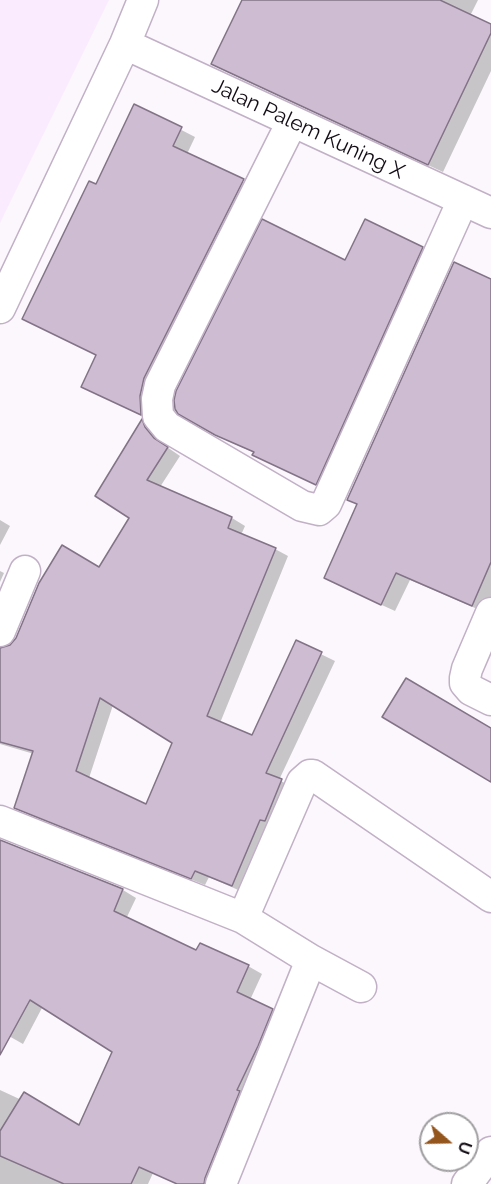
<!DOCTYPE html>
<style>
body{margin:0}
#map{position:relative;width:491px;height:1184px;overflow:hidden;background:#fbf7fc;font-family:Raleway,sans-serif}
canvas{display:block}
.north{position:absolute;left:419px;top:1112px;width:60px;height:60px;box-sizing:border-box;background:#fff;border:2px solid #a09ea1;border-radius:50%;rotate:110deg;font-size:16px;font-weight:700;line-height:24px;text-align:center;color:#120c14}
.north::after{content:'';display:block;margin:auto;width:21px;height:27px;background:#95561d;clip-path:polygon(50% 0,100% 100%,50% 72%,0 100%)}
</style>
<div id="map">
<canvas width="491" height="1184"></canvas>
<div class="north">U</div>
</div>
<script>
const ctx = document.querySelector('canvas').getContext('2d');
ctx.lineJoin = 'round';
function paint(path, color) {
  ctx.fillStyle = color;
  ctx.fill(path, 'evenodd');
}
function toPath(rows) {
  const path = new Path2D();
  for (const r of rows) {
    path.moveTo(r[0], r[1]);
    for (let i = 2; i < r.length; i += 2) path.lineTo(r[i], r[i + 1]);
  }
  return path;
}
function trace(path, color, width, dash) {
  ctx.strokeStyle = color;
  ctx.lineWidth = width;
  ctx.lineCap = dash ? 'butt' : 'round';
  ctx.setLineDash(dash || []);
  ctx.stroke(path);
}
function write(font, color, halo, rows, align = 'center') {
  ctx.font = font + ' Raleway,sans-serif';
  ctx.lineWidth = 4.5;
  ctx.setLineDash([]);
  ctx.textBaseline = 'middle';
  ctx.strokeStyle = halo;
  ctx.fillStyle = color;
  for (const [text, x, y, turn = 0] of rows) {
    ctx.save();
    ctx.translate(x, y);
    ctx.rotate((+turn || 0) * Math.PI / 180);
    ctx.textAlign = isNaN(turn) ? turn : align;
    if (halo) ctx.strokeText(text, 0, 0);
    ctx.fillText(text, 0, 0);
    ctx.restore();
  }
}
paint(toPath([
 [0,0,109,0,0,223]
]), '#faecfe');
paint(toPath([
 [243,0,478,0,470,16,491,26,491,71,443,172,227,72,213,63],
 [135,106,195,137,187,154,257,189,154,422,97,394,97,186],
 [422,248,437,257,331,492,269,463,254,455,255,453,232,443,179,413,346,262],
 [491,280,491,612,489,614,410,580,395,611,340,586,326,578],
 [142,421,155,429,158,436,167,447,180,456,160,487,232,518,245,526,241,535,275,549,288,556,220,723,253,737,296,642,335,661,279,780,294,788,245,893,209,877,205,885,29,815,16,807,34,754,0,744,0,649,12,646,99,569,131,517],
 [113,705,174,742,147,806,89,778],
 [0,520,10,526,0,545],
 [0,571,4,573,0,582],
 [0,841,123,890,136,898,126,919,197,952,248,966,262,974,250,1000,285,1018,218,1184,177,1184,153,1173,148,1184,0,1184,0,1090,80,1127,114,1051,43,1006,23,1044,0,1031]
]), '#0003');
const building = toPath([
 [242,0,440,0,491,24,491,33,428,165,211,64,242,0],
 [134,104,182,127,173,146,244,179,144,378,140,396,141,415,81,387,96,355,22,319,89,181,96,184,134,104],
 [262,219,345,260,365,219,423,247,316,485,252,455,254,452,215,435,178,414,175,409,174,400,176,391,262,219],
 [454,262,491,279,491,562,472,606,396,573,381,605,324,578,357,504,347,500,454,262],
 [142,419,145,427,154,438,168,447,147,480,232,517,228,528,276,548,207,716,252,735,296,640,322,652,266,773,282,779,265,821,260,820,232,886,195,871,191,879,14,808,33,751,0,742,0,648,10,645,16,638,39,583,62,545,99,567,129,518,95,496,142,419],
 [100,698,172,743,146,804,76,771,100,698],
 [406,678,491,728,491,782,382,717,406,678],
 [0,840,123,889,114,911,196,950,200,943,249,965,237,992,273,1009,258,1046,237,1090,240,1091,205,1178,204,1184,177,1184,139,1167,131,1184,64,1184,0,1156,0,1131,24,1092,79,1125,112,1052,30,1000,0,1055,0,840]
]);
paint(building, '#cebcd3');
trace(building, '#837387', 1.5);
const street = toPath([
 [125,44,491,213],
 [292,122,160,385,157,399,158,416,167,427,302,506,319,510,326,504,463,200],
 [0,308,125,44,143,0],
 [491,613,467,669,465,678,465,683,471,690,491,700],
 [0,631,25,571],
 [0,821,243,918,311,960,361,987],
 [243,918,302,782,310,775,313,775,491,897],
 [221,1184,311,960],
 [467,1184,491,1152]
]);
trace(street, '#c1b0c6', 33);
trace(street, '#fff', 30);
write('21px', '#120c14', '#fff', [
 ["Jalan Palem Kuning X",308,129,25]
]);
</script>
